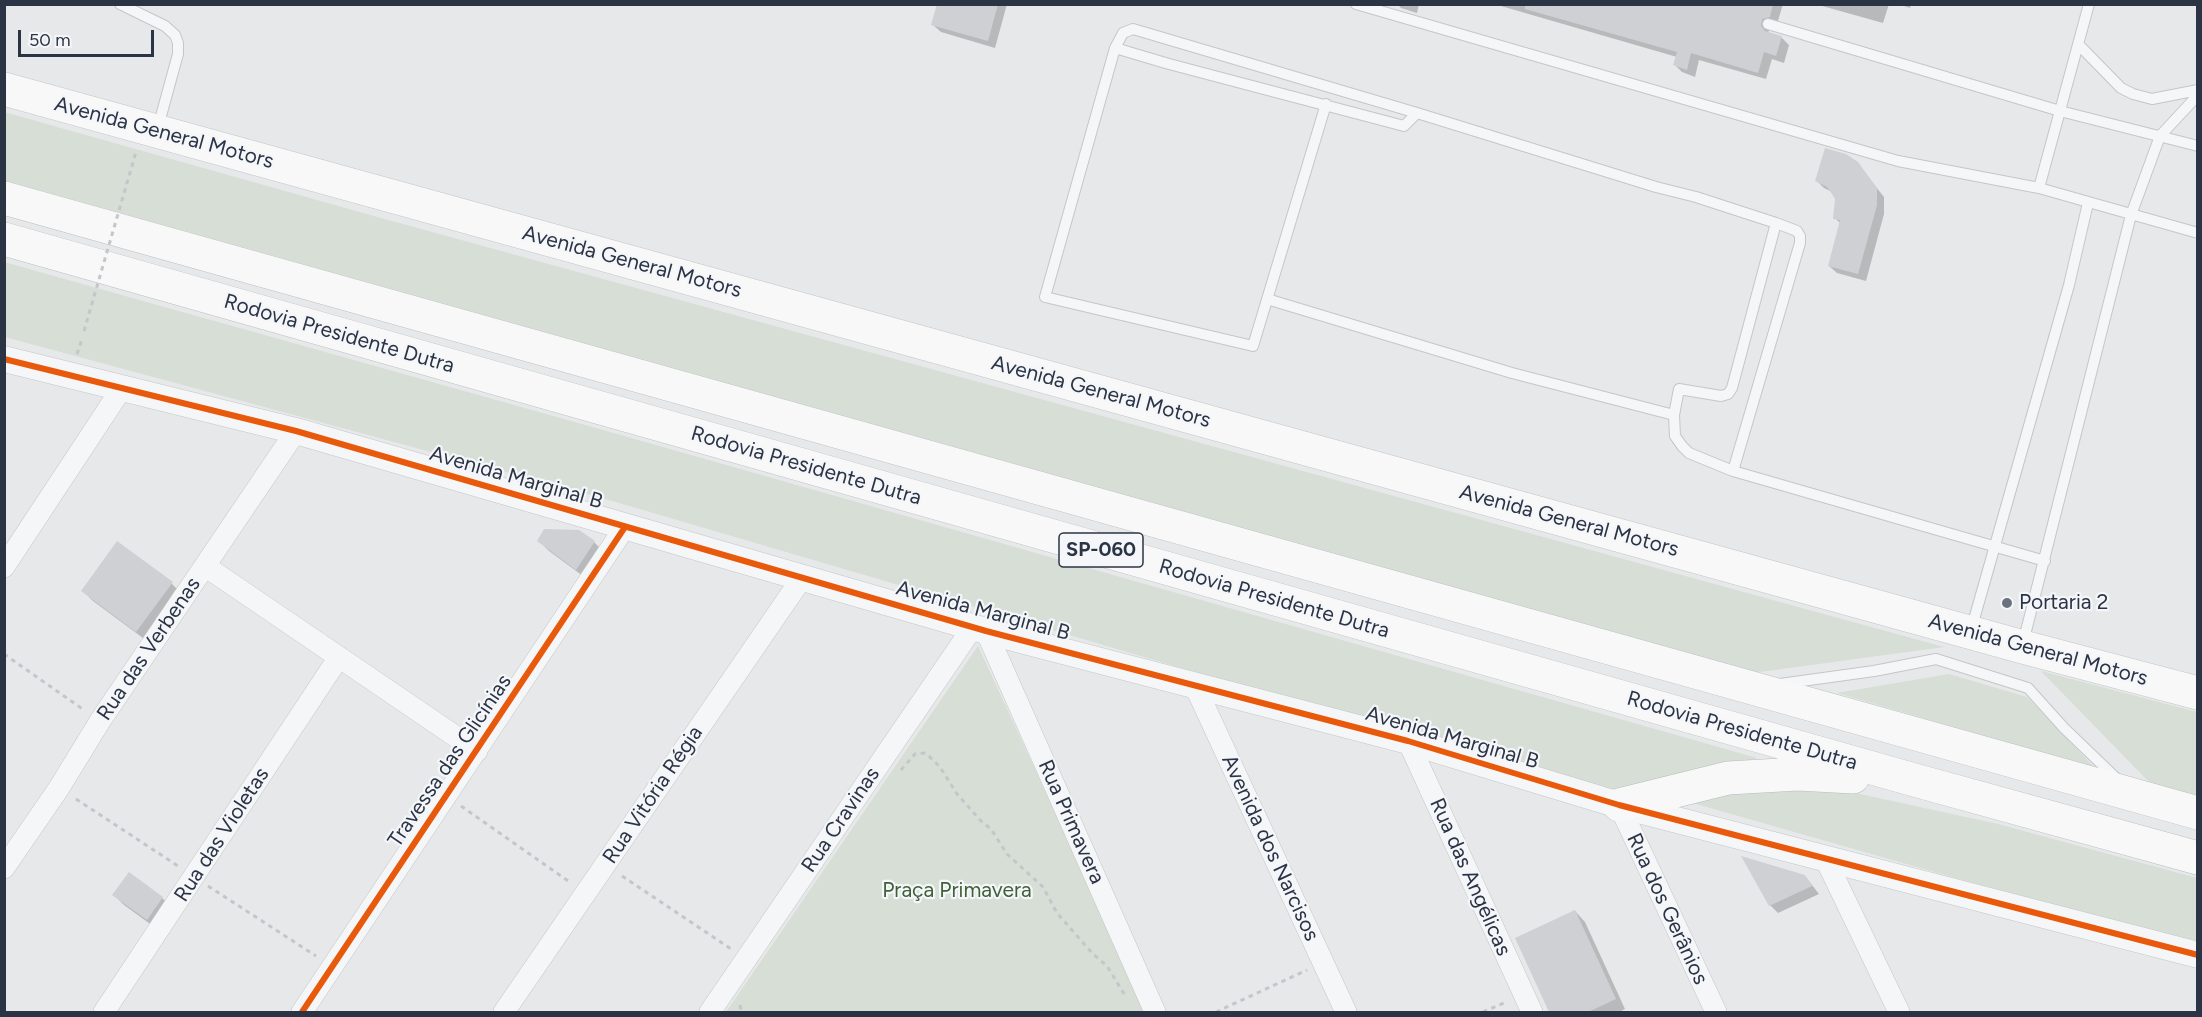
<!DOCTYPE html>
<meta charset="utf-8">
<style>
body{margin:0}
#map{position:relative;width:2202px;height:1017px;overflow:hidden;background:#e6e8ea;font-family:Figtree,sans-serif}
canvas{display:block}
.frame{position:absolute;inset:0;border:6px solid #2b3445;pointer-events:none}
.scale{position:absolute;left:18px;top:30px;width:136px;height:27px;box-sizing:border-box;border:3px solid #2b3445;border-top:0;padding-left:8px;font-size:18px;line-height:21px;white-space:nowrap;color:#2b3445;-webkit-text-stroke:4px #f4f6f9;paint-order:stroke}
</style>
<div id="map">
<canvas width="2202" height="1017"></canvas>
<div class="frame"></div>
<div class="scale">50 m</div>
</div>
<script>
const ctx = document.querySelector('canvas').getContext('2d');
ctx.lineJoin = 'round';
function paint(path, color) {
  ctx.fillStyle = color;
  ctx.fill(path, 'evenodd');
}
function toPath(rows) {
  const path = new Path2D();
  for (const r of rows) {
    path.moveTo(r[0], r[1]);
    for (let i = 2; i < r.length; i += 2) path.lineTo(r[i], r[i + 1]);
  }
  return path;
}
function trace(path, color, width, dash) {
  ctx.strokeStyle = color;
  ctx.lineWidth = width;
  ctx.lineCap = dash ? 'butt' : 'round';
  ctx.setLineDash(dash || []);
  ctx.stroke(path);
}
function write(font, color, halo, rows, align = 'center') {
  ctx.font = font + ' Figtree,sans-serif';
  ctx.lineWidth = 4.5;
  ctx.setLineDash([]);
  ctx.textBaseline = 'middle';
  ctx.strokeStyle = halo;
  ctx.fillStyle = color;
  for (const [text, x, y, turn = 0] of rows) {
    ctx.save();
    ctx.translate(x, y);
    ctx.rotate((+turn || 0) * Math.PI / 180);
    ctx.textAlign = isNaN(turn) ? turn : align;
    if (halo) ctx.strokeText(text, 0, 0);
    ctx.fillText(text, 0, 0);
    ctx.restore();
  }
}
paint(toPath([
 [4,112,381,218,1944,647,1745,674,5,183],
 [4,262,589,426,1757,758,1651,787,1611,794,609,500,5,337],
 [978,646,1147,1012,726,1012],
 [2041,671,2197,712,2197,795,2150,783],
 [1949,674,2027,697,2095,768,1837,693],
 [1823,786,1998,824,2197,878,2197,947,1693,803,1733,790]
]), '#d6ded6');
paint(toPath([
 [938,4,1007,4,995,48,941,32,933,25],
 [1397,4,1419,4,1417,13,1401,8],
 [1494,4,1783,4,1777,24,1771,25,1768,33,1781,37,1789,45,1784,63,1772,59,1766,79,1699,60,1695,77,1682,72,1675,65,1677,57],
 [1815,4,1889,4,1883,23],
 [1898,4,1911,4,1910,8],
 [1857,163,1884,197,1884,214,1866,281,1837,273,1829,266,1841,224,1835,218,1837,198,1832,192,1824,188,1817,181],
 [539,541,594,542,604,552,587,579,549,551],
 [117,543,172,584,182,594,147,641,93,601,83,591],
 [1805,876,1819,894,1778,913,1770,905],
 [114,895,162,898,173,908,157,929,124,905],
 [1575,911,1585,922,1625,1009,1619,1012,1551,1012,1517,939]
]), '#0003');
paint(toPath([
 [937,4,998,4,988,41,931,25],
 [1525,4,1773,4,1770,17,1762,19,1761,26,1765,31,1782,36,1776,56,1764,52,1758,73,1691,53,1687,70,1673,65,1677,52,1525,9],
 [1825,148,1846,154,1858,162,1877,188,1877,205,1858,274,1828,266,1840,220,1833,219,1835,199,1832,194,1827,187,1815,181],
 [544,529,579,530,595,541,576,570,537,541],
 [117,541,173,582,136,632,81,591],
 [1741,856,1805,875,1812,886,1769,906],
 [129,872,163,897,147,920,112,895],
 [1575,910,1616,999,1588,1012,1549,1012,1515,938]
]), '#ced0d3');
const service = toPath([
 [120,4,165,26,175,35,178,43,178,54,158,127],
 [1356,4,1898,161,2039,188,2198,233],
 [1768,24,2060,111,2198,146],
 [2078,44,2121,88,2133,94,2152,99,2198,90],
 [1115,48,1169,64,1404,126,1417,113],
 [1326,104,1253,346,1045,297,1115,48,1123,33,1133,29,1417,113,1656,187,1696,197,1776,223,1732,388,1728,394,1721,396,1679,389,1674,415,1675,436,1682,446,1689,453,1733,471,2045,561],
 [2039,188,2089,4],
 [1267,299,1512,373,1674,415],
 [1733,471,1800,243,1800,236,1797,231,1776,223],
 [1971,630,2069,285,2088,203],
 [2023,643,2131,215,2160,136,2198,95],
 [1780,684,1874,671,1936,659,2028,688,2064,728,2116,778]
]);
const minor = toPath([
 [205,566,477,751],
 [4,567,122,388],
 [986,631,1155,1012],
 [1194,684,1346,1012],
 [1408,741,1532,1012],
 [1619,805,1716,1012],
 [1825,858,1899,1012],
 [4,868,59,788,100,721,296,431],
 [104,1012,339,657],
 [302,1012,625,527],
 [504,1012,802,578],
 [710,1012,973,627]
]);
const tertiary = toPath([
 [4,359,296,431,986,631,1408,741,1619,805,2198,955]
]);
const primary = toPath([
 [4,89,2023,647,2198,693]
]);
const motorway = toPath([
 [4,198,2198,813],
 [4,239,1918,781,2198,858],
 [1619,805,1728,778,1798,774,1853,777]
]);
trace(service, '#c4c6c8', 12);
trace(minor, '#c4c6c8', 22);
trace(tertiary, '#c4c6c8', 27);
trace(primary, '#c2c5c8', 34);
trace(motorway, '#b8bbbf', 34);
trace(toPath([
 [77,354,82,339],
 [4,654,84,710],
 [901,770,915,754,924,753,929,756,940,767,957,794,981,821,991,829,1007,854,1043,887,1057,913,1092,953,1107,966,1126,997],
 [76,799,178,866],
 [461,806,571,883],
 [622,876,731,949],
 [208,886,316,956],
 [740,1005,741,1010,744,1012],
 [1216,1012,1307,970],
 [1483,1012,1506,1002]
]), '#c5c6ca', 3, [4.5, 4.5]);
trace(service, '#f5f6f7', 10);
trace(minor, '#f5f6f7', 21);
trace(tertiary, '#f5f6f7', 26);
trace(primary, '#f8f8f8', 33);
trace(motorway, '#f8f8f8', 33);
trace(toPath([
 [84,331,136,152]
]), '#c5c6ca', 3, [4.5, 4.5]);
trace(toPath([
 [4,359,296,431,986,631,1408,741,1619,805,2198,955],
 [302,1012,625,527]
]), '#e8590c', 6);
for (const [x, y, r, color] of [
 [2007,603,6,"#6c737f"]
]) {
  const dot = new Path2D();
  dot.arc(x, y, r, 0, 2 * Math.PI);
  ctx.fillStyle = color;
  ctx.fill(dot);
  trace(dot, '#f4f6f9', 2);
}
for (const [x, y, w] of [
 [1101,550,84]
]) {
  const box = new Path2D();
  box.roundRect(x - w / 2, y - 17, w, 34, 4.5);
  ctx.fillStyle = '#f4f6f9';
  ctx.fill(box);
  trace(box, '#2b3445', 1.5);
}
write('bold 20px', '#2b3445', null, [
 ["SP-060",1101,550]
]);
write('21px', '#2b3445', '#f4f6f9', [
 ["Avenida General Motors",164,133,15],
 ["Avenida General Motors",632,262,15],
 ["Rodovia Presidente Dutra",339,334,16],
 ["Avenida General Motors",1101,392,15],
 ["Rodovia Presidente Dutra",806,466,16],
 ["Avenida Marginal B",516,478,16],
 ["Avenida General Motors",1569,521,15],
 ["Rodovia Presidente Dutra",1274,599,16],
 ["Avenida Marginal B",983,611,15],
 ["Rua das Verbenas",149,649,-56],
 ["Avenida General Motors",2038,650,15],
 ["Rodovia Presidente Dutra",1742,731,16],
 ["Avenida Marginal B",1452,738,16],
 ["Travessa das Glicínias",450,761,-56],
 ["Rua Vitória Régia",653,795,-56],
 ["Rua Cravinas",841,820,-56],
 ["Rua Primavera",1071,822,66],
 ["Rua das Violetas",222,835,-57],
 ["Avenida dos Narcisos",1270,848,65],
 ["Rua das Angélicas",1470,877,66],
 ["Rua dos Gerânios",1667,909,65]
]);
write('21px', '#2b3445', '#f4f6f9', [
 ["Portaria 2",2019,603]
], 'left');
write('21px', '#3f6138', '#f4f6f9', [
 ["Praça Primavera",957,891]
]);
</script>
